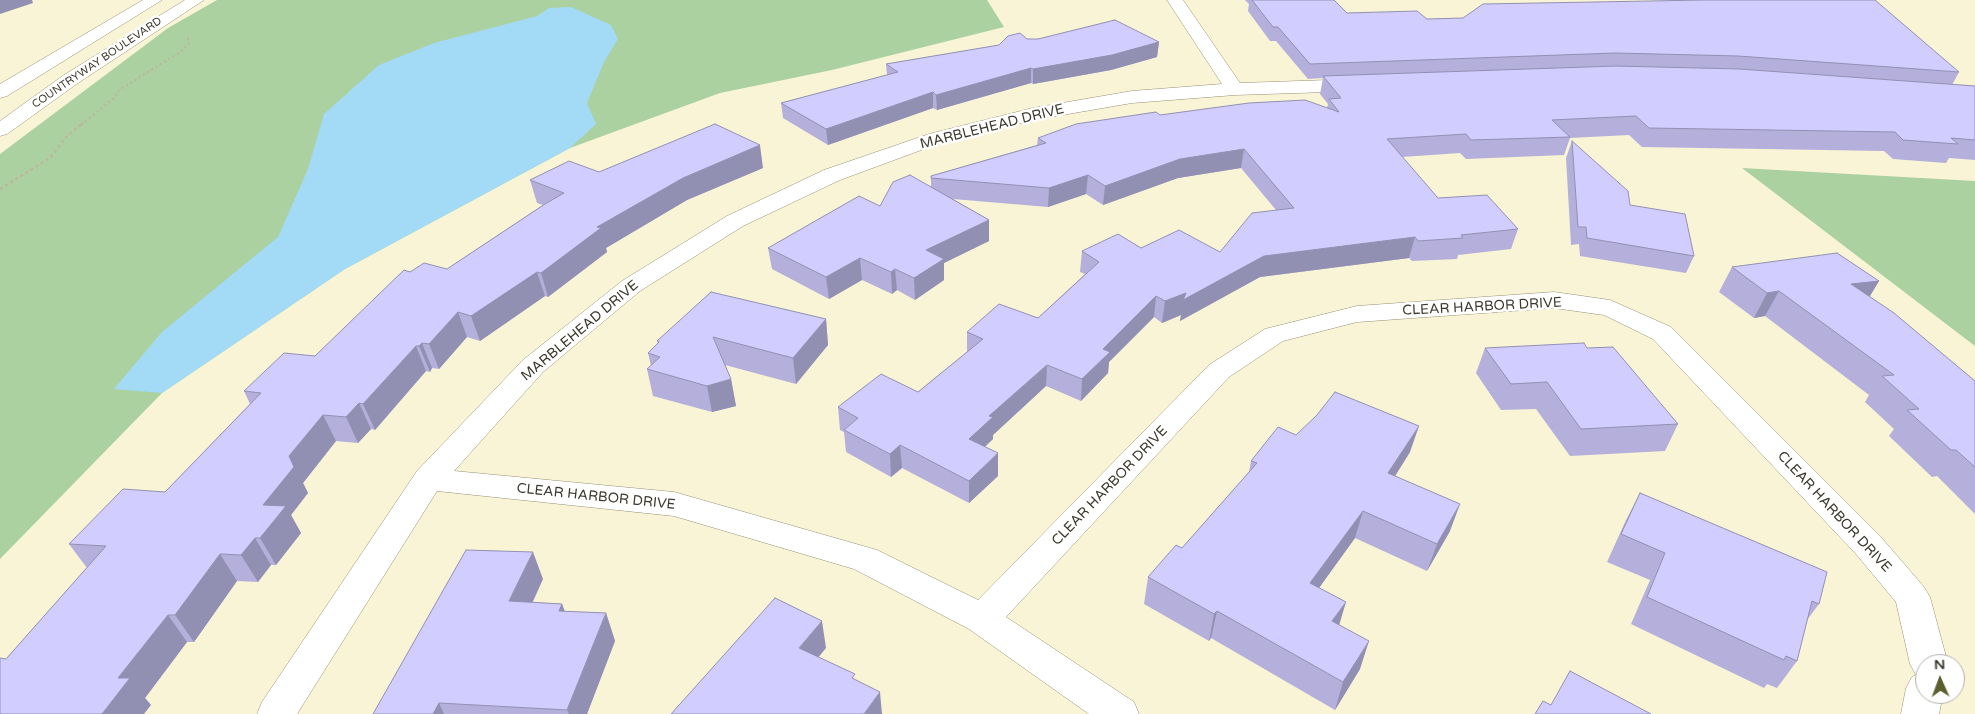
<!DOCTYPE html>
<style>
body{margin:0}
#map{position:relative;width:1975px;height:714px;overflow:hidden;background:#f9f4d6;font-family:"Varela Round",sans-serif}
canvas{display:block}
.north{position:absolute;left:1915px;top:654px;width:50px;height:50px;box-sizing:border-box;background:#fff;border:1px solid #b1b0ab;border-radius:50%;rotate:358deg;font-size:14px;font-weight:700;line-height:20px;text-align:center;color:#3b392d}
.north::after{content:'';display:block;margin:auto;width:18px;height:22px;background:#5a5f2d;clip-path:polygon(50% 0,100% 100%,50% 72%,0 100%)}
</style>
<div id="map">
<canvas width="1975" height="714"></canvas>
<div class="north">N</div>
</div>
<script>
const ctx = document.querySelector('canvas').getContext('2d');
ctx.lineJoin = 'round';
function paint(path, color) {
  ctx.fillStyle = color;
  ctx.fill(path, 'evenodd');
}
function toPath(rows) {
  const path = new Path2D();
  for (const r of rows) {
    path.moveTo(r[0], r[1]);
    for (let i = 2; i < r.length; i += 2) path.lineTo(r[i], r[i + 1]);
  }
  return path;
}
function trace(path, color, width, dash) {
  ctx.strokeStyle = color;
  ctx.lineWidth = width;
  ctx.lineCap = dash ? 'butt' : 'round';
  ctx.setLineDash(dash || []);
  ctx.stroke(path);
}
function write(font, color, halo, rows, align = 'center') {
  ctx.font = font + ' "Varela Round",sans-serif';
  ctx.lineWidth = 5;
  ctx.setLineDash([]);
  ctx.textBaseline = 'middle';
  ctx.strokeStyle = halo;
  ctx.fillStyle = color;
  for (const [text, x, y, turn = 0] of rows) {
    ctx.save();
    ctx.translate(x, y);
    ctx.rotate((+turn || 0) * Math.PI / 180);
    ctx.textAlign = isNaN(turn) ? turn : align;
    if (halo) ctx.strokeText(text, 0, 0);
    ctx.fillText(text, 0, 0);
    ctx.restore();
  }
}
paint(toPath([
 [217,0,987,0,1004,27,832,70,720,93,570,148,345,269,162,393,0,559,0,154,168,28],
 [1742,168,1975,181,1975,346]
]), '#acd1a0');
paint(toPath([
 [571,7,611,25,618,39,604,62,587,103,596,124,570,148,345,269,162,393,114,389,162,332,278,237,308,169,324,114,379,65,434,43,537,16,549,8]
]), '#a3daf6');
const minor = toPath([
 [143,0,162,0,7,96,0,98,0,84,143,0],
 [185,0,204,0,78,83,7,134,0,136,0,121,64,75,185,0],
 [1167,0,1183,0,1240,83,1359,79,1366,81,1368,85,1366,89,1359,91,1235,95,1132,103,1033,120,943,142,840,180,743,226,640,291,543,372,454,471,674,492,877,550,978,600,1209,365,1265,329,1357,306,1554,292,1610,300,1671,327,1880,536,1924,587,1930,597,1948,664,1925,664,1925,694,1943,694,1939,714,1901,714,1906,688,1912,677,1916,675,1910,664,1896,602,1856,554,1653,339,1604,315,1554,308,1357,322,1283,341,1229,377,1006,617,1134,702,1139,714,1089,714,969,629,854,569,674,516,437,491,297,714,257,714,262,702,417,471,523,360,622,281,727,216,824,170,929,134,1033,108,1132,91,1222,84,1167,0]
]);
trace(minor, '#969176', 1);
trace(toPath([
 [81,125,114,98,119,90,182,51,189,44,187,35]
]), '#bbb79f', 2, [2.5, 2.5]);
trace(toPath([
 [0,189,50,158,67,136,82,124]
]), '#bbb79f', 2.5, [3, 3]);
paint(minor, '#fff');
paint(toPath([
 [1245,0,1334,0,1347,13,1427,19,1959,72,1952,85,1975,86,1975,160,1949,158,1946,163,1893,159,1884,151,1642,147,1629,135,1570,138,1564,155,1466,159,1460,153,1402,157,1438,198,1518,229,1511,249,1458,255,1457,259,1412,261,1409,258,1260,277,1180,321,1181,315,1162,323,1154,317,1109,362,1108,373,1081,401,1046,386,993,435,993,439,985,447,998,476,969,503,902,468,891,477,846,452,844,432,840,430,838,407,918,392,967,352,967,332,1038,318,1085,274,1080,272,1082,251,1141,248,1220,252,1276,210,1241,168,1178,178,1103,205,1086,194,1048,207,953,199,989,220,989,241,944,263,944,280,915,300,897,290,892,294,862,280,829,299,772,269,768,248,931,187,931,176,1037,145,1038,138,1160,115,1327,108,1328,104,1320,94,1323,78,1308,79,1276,41,1270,41,1248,11,1249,4],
 [1027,39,1159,42,1157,57,1111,70,1033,84,1031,83,937,110,933,108,828,145,783,118,781,103,887,75,886,64,999,45],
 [1572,141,1630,205,1694,256,1686,273,1580,256,1579,244,1571,245,1566,158],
 [763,168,687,200,606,248,607,252,548,297,545,296,480,341,467,337,439,369,432,368,430,372,426,371,375,430,371,429,358,443,336,441,303,483,308,493,291,515,301,533,276,565,271,565,258,582,237,581,194,642,187,642,145,698,151,705,6,659,87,568,69,544,165,492,250,404,244,391,315,356,410,272,447,269,543,205,537,203,530,180,599,172],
 [1732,267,1879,281,1869,297,1975,381,1975,514,1937,476,1932,477,1889,436,1894,429,1865,402,1869,395,1765,316,1754,318,1719,292],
 [826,319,828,345,796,384,725,365,731,379,736,406,712,412,653,396,647,369,651,366,648,353,658,343,657,341],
 [1485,348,1587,348,1678,424,1665,451,1570,456,1536,409,1501,410,1476,373],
 [1296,435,1410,452,1395,476,1450,531,1427,571,1355,538,1319,588,1339,625,1360,669,1335,710,1211,638,1209,641,1144,604,1148,577,1182,548,1249,472,1251,461],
 [1640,493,1819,604,1807,620,1797,661,1777,688,1767,684,1764,688,1631,624,1650,580,1607,562,1626,520],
 [543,579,533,602,562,604,565,612,606,613,615,641,587,714,373,714]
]), '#b4b0db');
paint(toPath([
 [0,0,32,0,33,3,0,14],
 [1159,42,1157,57,1111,70,1033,84,1033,69],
 [1031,68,1031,83,937,110,936,95],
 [933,92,933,108,828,145,826,129],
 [760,145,763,168,687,200,606,248,607,252,548,297,541,273,597,227,683,178],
 [1244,149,1241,168,1178,178,1103,205,1105,186,1180,159],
 [1088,175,1086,194,1048,207,1049,188],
 [989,220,989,241,944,263,944,280,915,300,914,278,926,250],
 [1415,237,1409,258,1260,277,1180,321,1181,315,1162,323,1165,301,1264,256],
 [860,258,862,280,829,299,826,277],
 [895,269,897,290,892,294,891,272],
 [537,272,545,296,480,341,471,316],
 [1879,281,1864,306,1851,284],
 [1779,291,1765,316,1754,318,1767,293],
 [1156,296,1154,317,1109,362,1108,373,1081,401,1082,379,1103,349],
 [458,312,467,337,439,369,429,344],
 [826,319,828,345,796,384,793,358],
 [422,343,432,368,430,372,419,346],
 [416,346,426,371,375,430,363,404],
 [1047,365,1046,386,993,435,993,439,969,461,969,439,989,416],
 [731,379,736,406,712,412,707,386],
 [359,403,371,429,358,443,346,417],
 [323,415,336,441,303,483,308,493,291,515,301,533,276,565,260,538,263,505,289,456],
 [1419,426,1410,452,1380,500,1388,473],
 [900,445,902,468,891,477,890,454],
 [998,453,998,476,969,503,969,481],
 [1460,504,1450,531,1427,571,1437,544],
 [1363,511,1355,538,1303,610,1310,583],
 [255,538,271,565,258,582,241,555],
 [533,552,543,579,520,628,509,601],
 [220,554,237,581,194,642,175,615],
 [1346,602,1338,629,1332,621],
 [562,604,572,631,559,611],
 [1217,611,1211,638,1209,641,1214,614],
 [606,613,615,641,587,714,569,714,567,710],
 [168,615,187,642,145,698,151,705,144,714,102,714,118,678],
 [822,621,826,648,804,675,799,648],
 [1369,641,1360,669,1335,710,1343,682],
 [880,692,882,714,864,714],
 [439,703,444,714,433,714]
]), '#9290b2');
const building = toPath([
 [1252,0,1334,0,1347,13,1417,11,1427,19,1463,18,1483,4,1704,0,1875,0,1959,72,1738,56,1615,53,1310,64,1278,27,1273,27,1252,0],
 [1115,20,1159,42,1112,55,1033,69,1031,68,936,95,933,92,826,129,781,103,898,72,886,64,999,45,1008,36,1020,33,1027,39,1038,39,1115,20],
 [1616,66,1739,69,1975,86,1975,140,1951,138,1958,144,1903,140,1895,132,1649,128,1636,116,1552,120,1570,137,1471,140,1466,134,1387,139,1438,198,1487,195,1518,229,1461,235,1463,238,1418,241,1415,237,1264,256,1183,300,1186,293,1165,301,1156,296,1103,349,1110,352,1082,379,1047,365,989,416,993,417,969,439,998,453,969,481,900,445,890,454,844,430,858,418,838,407,881,374,918,392,983,339,967,332,999,304,1038,318,1099,262,1082,251,1118,234,1141,248,1179,230,1220,252,1252,213,1294,208,1244,149,1180,159,1105,186,1088,175,1049,188,931,178,931,176,1046,143,1038,138,1076,124,1156,112,1160,115,1249,103,1305,100,1339,112,1329,99,1341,98,1323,76,1616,66],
 [715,124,760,145,683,178,597,227,601,228,541,273,537,272,471,316,458,312,429,344,422,343,419,346,416,346,363,404,359,403,346,417,323,415,289,456,294,467,263,505,286,506,260,538,255,538,241,555,220,554,175,615,168,615,118,678,130,678,102,714,0,714,0,658,6,659,106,546,69,544,123,489,165,492,261,393,244,391,284,353,315,356,404,270,410,272,424,263,447,269,545,204,564,193,530,180,569,161,599,172,715,124],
 [1572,141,1628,191,1630,205,1685,214,1694,256,1587,238,1586,227,1578,227,1572,141],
 [910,175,989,220,926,250,944,259,914,278,895,269,891,272,860,258,826,277,768,248,859,196,880,206,893,182,910,175],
 [1837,253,1879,281,1851,284,1894,313,1975,381,1975,467,1956,450,1951,450,1907,410,1919,409,1882,376,1894,375,1779,291,1767,293,1732,267,1837,253],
 [711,292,826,319,793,358,713,337,731,379,707,386,647,369,660,357,648,353,659,342,657,341,711,292],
 [1584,343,1587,348,1613,347,1678,424,1581,429,1547,382,1511,384,1485,348,1584,343],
 [1335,392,1419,426,1388,473,1460,504,1437,544,1363,511,1310,583,1346,602,1332,621,1369,641,1343,682,1217,611,1214,614,1148,577,1176,545,1182,548,1257,463,1251,461,1278,427,1296,435,1317,415,1335,392],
 [1640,493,1827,572,1819,604,1812,601,1797,661,1786,656,1784,660,1647,597,1665,553,1621,534,1640,493],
 [466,550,533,552,509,601,562,604,559,611,606,613,567,710,439,703,433,714,373,714,466,550],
 [775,598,822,621,799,648,855,674,852,678,880,692,864,714,671,714,775,598],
 [1570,671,1651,714,1535,714,1543,701,1551,705,1570,671]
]);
paint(building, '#d1cdff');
trace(building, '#9290b2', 1);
write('11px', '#3b392d', '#fff', [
 ["COUNTRYWAY BOULEVARD",97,63,-34]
]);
write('14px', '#3b392d', '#fff', [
 ["MARBLEHEAD DRIVE",992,127,-14],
 ["CLEAR HARBOR DRIVE",1482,307,-3],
 ["MARBLEHEAD DRIVE",580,331,-40],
 ["CLEAR HARBOR DRIVE",1110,486,-46],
 ["CLEAR HARBOR DRIVE",596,497,6],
 ["CLEAR HARBOR DRIVE",1834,512,47]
]);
</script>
